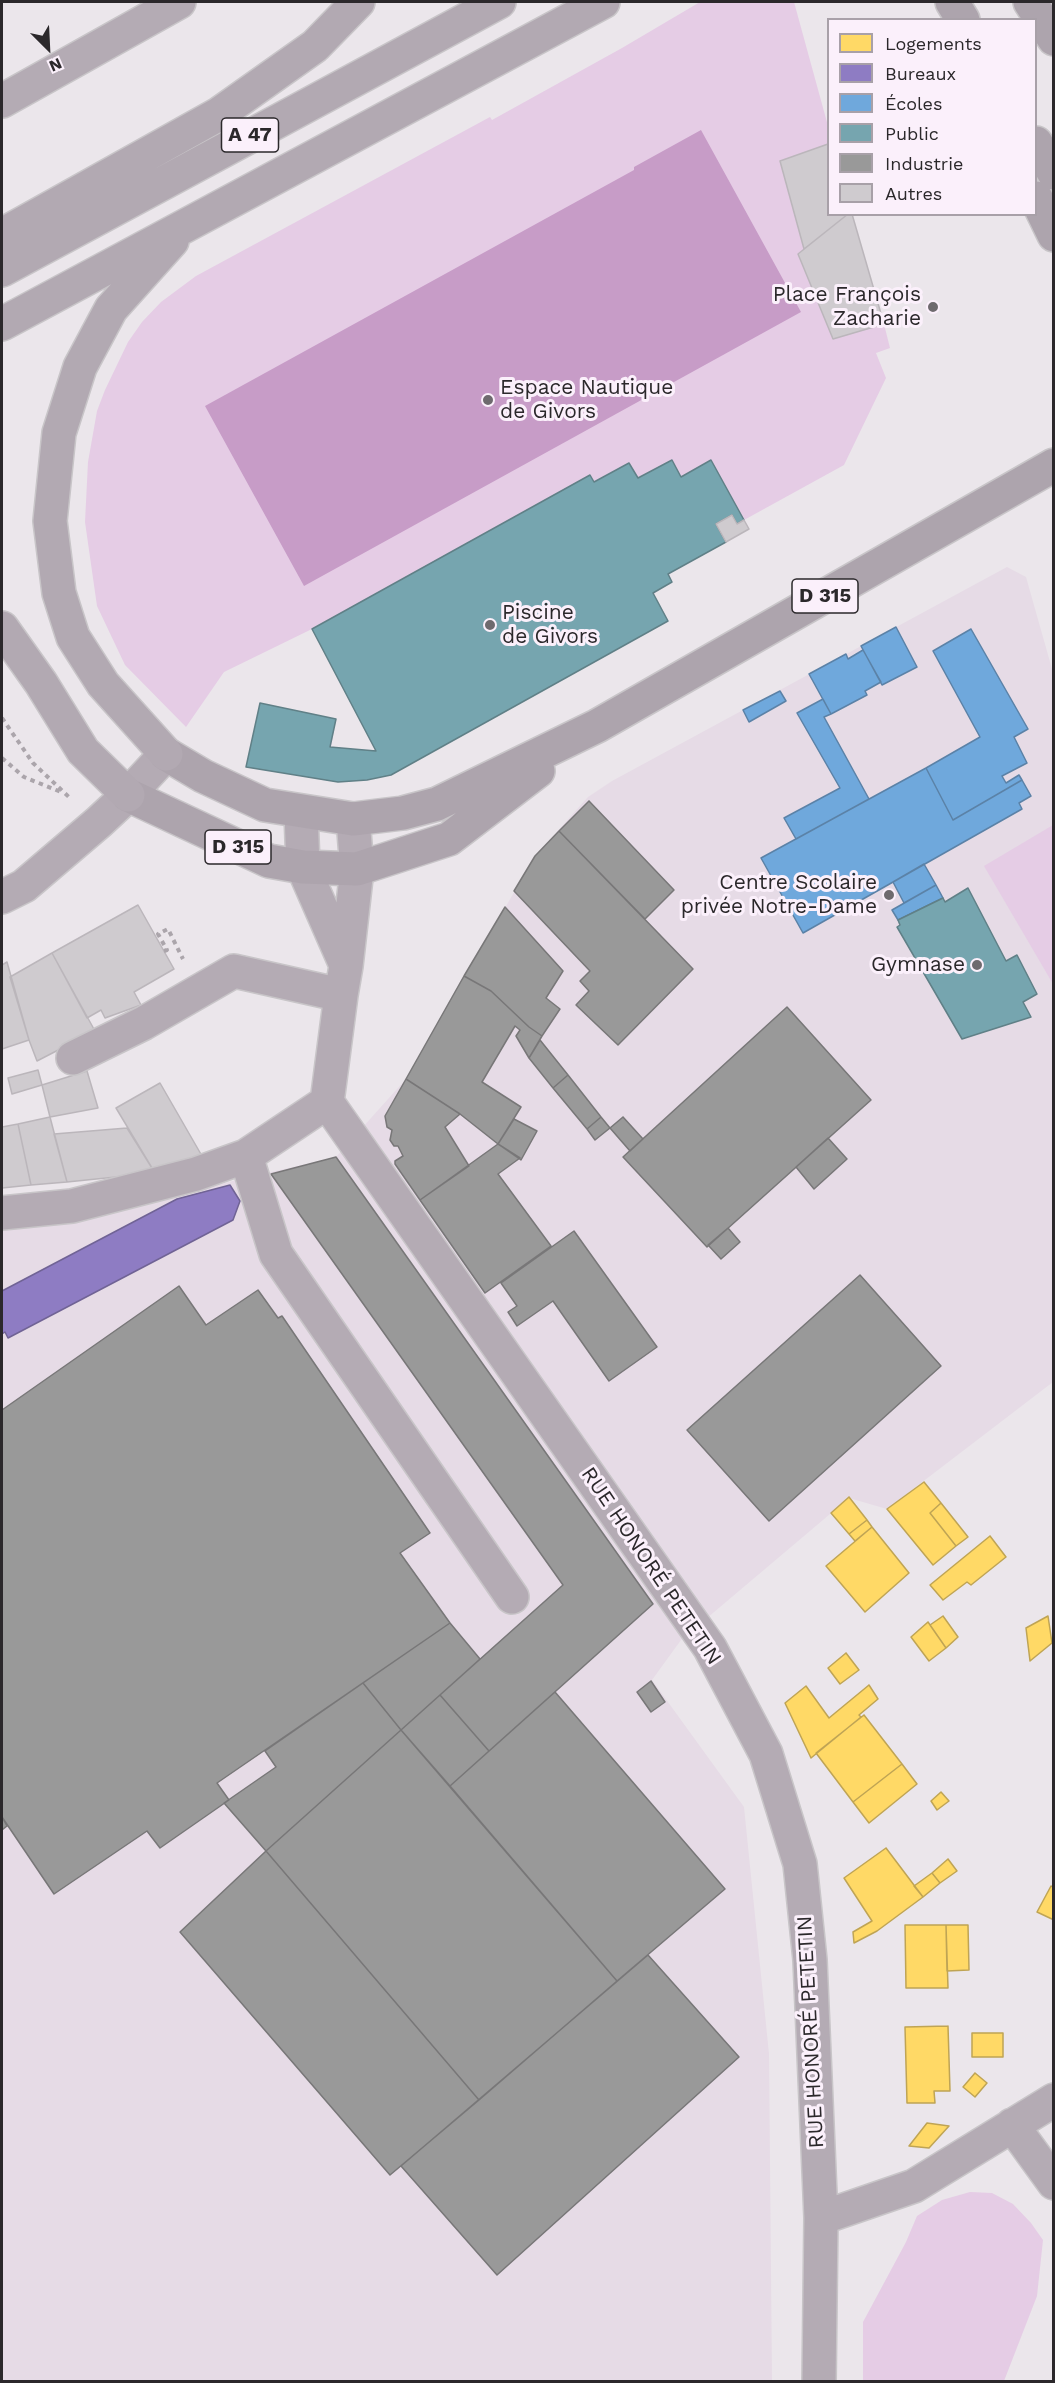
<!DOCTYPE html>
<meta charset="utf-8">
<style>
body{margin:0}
#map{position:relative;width:1055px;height:2383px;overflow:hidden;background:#ebe6eb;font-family:"Work Sans",sans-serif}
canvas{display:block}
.frame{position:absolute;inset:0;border:3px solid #2b282b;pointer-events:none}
.legend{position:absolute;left:827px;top:18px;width:210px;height:198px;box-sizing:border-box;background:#fbf0fb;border:2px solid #a8a0a8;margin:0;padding:8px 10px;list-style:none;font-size:18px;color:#2b282b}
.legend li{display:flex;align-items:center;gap:12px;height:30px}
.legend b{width:30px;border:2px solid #a8a0a8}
.north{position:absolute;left:18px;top:18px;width:60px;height:60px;-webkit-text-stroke:4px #fbf0fb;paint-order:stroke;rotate:156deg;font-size:16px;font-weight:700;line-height:24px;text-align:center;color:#2b282b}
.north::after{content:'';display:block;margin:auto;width:21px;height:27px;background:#2b282b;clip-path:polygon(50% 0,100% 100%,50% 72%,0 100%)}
</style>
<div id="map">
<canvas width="1055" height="2383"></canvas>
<div class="frame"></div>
<ul class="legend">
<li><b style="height:16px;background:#ffd966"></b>Logements</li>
<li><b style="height:16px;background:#8e7cc3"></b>Bureaux</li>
<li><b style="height:16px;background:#6fa8dc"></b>Écoles</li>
<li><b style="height:16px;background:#76a5af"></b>Public</li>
<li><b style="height:16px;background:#999"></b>Industrie</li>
<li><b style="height:16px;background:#cfcbcf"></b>Autres</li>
</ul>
<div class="north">N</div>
</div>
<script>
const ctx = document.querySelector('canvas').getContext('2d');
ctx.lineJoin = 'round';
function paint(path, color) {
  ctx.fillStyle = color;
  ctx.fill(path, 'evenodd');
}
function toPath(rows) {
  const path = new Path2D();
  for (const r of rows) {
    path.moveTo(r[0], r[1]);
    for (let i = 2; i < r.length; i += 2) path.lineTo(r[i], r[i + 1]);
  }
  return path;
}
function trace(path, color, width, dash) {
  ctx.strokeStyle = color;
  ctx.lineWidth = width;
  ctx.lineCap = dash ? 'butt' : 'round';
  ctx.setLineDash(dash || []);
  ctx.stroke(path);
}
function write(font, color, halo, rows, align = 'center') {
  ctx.font = font + ' "Work Sans",sans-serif';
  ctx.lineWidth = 6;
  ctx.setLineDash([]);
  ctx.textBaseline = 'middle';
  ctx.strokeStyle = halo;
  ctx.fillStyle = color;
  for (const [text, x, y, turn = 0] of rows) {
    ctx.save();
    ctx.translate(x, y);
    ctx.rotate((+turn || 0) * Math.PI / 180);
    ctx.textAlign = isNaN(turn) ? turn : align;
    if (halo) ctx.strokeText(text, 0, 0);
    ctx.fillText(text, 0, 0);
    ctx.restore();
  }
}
paint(toPath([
 [1007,567,1026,577,1054,676,1053,1382,887,1509,849,1498,681,1640,652,1680,744,1807,769,2054,772,2381,2,2381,2,1221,125,1206,336,1157,406,1079,535,856,588,797,612,781]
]), '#e6dbe6');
paint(toPath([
 [700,2,794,2,828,126,828,214,848,215,798,254,833,339,884,324,890,348,876,353,886,378,844,465,744,520,749,529,669,574,672,582,653,594,391,775,367,780,338,782,246,767,260,703,336,719,331,747,376,751,312,629,224,672,186,727,125,665,97,606,85,522,88,462,97,411,105,390,128,342,142,322,161,302,196,276,490,117,492,120,622,48],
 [1053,825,1053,984,984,866],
 [970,2192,992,2193,1013,2204,1031,2223,1043,2240,1037,2296,1004,2381,863,2381,863,2322,906,2242,917,2216,942,2200]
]), '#e5cce5');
paint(toPath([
 [701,130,801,312,304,586,205,406,634,170,634,167]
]), '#c79cc7');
const homes = toPath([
 [924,1482,941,1503,930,1513,956,1546,933,1565,887,1509,924,1482],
 [849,1497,867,1520,849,1534,831,1513,849,1497],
 [941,1503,968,1537,956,1546,930,1513,941,1503],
 [867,1520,872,1527,855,1541,849,1534,867,1520],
 [872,1527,909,1573,865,1612,826,1566,872,1527],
 [990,1536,1006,1557,971,1585,967,1582,943,1600,930,1585,990,1536],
 [943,1616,958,1637,946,1648,930,1625,943,1616],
 [1048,1616,1052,1643,1030,1661,1026,1628,1048,1616],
 [928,1622,946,1648,929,1661,911,1637,928,1622],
 [846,1653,859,1670,840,1684,828,1668,846,1653],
 [869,1685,878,1699,859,1715,861,1717,811,1758,785,1703,806,1686,829,1718,869,1685],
 [864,1715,902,1764,853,1802,816,1753,864,1715],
 [902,1764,917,1784,869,1823,853,1802,902,1764],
 [941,1792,949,1801,937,1810,931,1801,941,1792],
 [886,1848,923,1897,877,1931,854,1943,853,1932,872,1921,844,1878,886,1848],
 [948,1859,957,1871,940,1883,932,1873,948,1859],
 [932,1873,940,1883,923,1897,914,1886,932,1873],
 [1051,1886,1054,1888,1054,1920,1037,1912,1051,1886],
 [905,1925,946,1925,948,1988,906,1988,905,1925],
 [946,1925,968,1925,969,1970,947,1971,946,1925],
 [948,2026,950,2091,934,2091,935,2103,907,2103,905,2027,948,2026],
 [972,2033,1003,2033,1003,2057,972,2057,972,2033],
 [975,2073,987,2083,975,2097,963,2087,975,2073],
 [927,2123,949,2126,929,2148,909,2146,927,2123]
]);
paint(homes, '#ffd966');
trace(homes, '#bfa454', 1.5);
const offices = toPath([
 [230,1185,240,1201,233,1220,8,1338,5,1332,2,1334,2,1291,177,1199,230,1185]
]);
paint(offices, '#8e7cc3');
trace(offices, '#706395', 1.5);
const schools = toPath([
 [896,627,917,667,882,685,861,646,896,627],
 [971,629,1028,729,1014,737,1027,763,1002,776,1006,783,1019,775,1022,780,953,820,926,768,980,737,933,651,971,629],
 [863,650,881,682,865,691,867,695,831,714,809,674,846,654,848,659,863,650],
 [780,691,786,701,749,722,743,710,780,691],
 [823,699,831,714,824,717,869,799,796,839,784,818,840,788,797,713,823,699],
 [926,768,953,820,1022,780,1031,796,1019,803,1022,809,803,933,761,858,926,768],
 [924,864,936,885,904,903,893,882,924,864],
 [936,885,943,898,898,920,892,910,936,885]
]);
paint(schools, '#6fa8dc');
trace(schools, '#5b82a7', 1.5);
const public = toPath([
 [672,460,681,477,711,460,744,520,737,524,732,515,716,524,726,542,668,574,672,582,653,593,668,621,391,775,367,780,338,782,246,767,260,703,336,719,330,747,376,751,312,629,590,475,594,482,629,463,638,478,672,460],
 [968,888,1006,961,1017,955,1037,994,1023,1002,1031,1017,962,1039,897,927,900,925,898,920,943,898,945,902,968,888]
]);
paint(public, '#76a5af');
trace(public, '#608087', 1.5);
const industry = toPath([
 [589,801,674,890,645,919,559,831,589,801],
 [559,831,693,969,618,1045,576,1005,589,991,580,981,590,971,514,891,535,856,559,831],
 [505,907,563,971,546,998,560,1009,542,1036,529,1027,491,991,464,976,505,907],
 [464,976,491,991,529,1027,542,1036,529,1058,516,1036,520,1030,515,1026,482,1082,521,1107,498,1144,460,1114,406,1079,464,976],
 [787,1007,871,1100,707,1247,623,1157,787,1007],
 [540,1040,568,1075,553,1088,529,1058,540,1040],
 [568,1075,601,1117,587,1129,553,1088,568,1075],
 [406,1079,460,1114,445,1127,469,1166,420,1200,395,1164,395,1161,403,1156,398,1146,394,1146,390,1140,392,1130,387,1127,385,1116,406,1079],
 [601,1117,610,1128,595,1140,587,1129,601,1117],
 [623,1117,643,1139,630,1151,610,1128,623,1117],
 [514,1119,537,1131,521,1160,498,1144,514,1119],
 [828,1138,847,1159,814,1189,796,1167,828,1138],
 [498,1144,520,1158,498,1174,551,1246,485,1293,420,1200,498,1144],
 [336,1157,653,1604,489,1751,440,1695,563,1585,271,1174,336,1157],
 [728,1228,740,1242,721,1259,708,1245,728,1228],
 [574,1231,657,1347,609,1381,553,1301,517,1326,508,1312,517,1306,501,1283,574,1231],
 [860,1275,941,1366,769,1521,687,1430,860,1275],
 [179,1286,206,1325,258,1290,278,1318,282,1316,430,1533,400,1553,450,1623,217,1783,229,1800,160,1848,147,1831,54,1894,2,1817,2,1410,179,1286],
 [450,1623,480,1659,401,1730,363,1683,450,1623],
 [651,1681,665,1702,651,1712,637,1692,651,1681],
 [363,1683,401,1730,266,1851,224,1803,276,1767,265,1751,363,1683],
 [555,1692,725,1889,617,1981,450,1786,555,1692],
 [440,1695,489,1751,450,1786,401,1730,440,1695],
 [401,1730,617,1981,479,2100,266,1851,401,1730],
 [2,1817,7,1826,2,1830,2,1817],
 [266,1851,479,2100,390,2175,180,1932,266,1851],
 [648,1955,739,2057,497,2275,401,2166,648,1955]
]);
paint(industry, '#999');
trace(industry, '#787778', 1.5);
const building = toPath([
 [828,144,828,214,848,214,804,249,780,161,828,144],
 [848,214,852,214,884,324,833,339,798,254,848,214],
 [732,515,737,524,744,520,749,529,726,542,716,524,732,515],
 [138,905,174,969,134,992,141,1005,105,1018,101,1010,87,1018,52,953,138,905],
 [52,953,95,1031,37,1061,29,1040,10,977,52,953],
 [7,962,29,1040,2,1049,2,965,7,962],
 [38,1070,42,1085,12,1094,8,1078,38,1070],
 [87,1071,98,1108,50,1117,42,1085,87,1071],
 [160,1083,202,1156,155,1173,116,1108,160,1083],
 [50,1117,67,1182,31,1185,18,1124,50,1117],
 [18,1124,31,1185,2,1188,2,1127,18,1124],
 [127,1128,155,1173,67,1182,54,1134,127,1128]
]);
paint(building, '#cfcbcf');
trace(building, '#bbb6bb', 1.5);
const minor = toPath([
 [2,101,179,2],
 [301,812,303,867,346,965],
 [2,897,24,886,99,822,128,795,166,754],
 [73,1058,144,1023,234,971,341,995],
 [327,1102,710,1648,766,1754,800,1864,810,1960,821,2218,819,2382],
 [327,1102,341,995,346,966,357,869,353,819],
 [246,1156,276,1254,512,1597],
 [2,1213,72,1206,196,1174,246,1156,327,1102],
 [1012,2125,1054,2183],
 [821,2218,914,2186,1054,2100]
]);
const major = toPath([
 [952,2,963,20],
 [1030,2,1054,39],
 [1036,143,1054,173],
 [1036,198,1054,235],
 [166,754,203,776,265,805,353,819,403,813,437,804,597,726,1054,465],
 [128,795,269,861,303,867,357,869,449,839,538,771]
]);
const highway = toPath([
 [2,235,219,114,315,46,358,2],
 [2,270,499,2],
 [2,324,603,2],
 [2,628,41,683,83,751,128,795],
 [166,754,103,684,73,637,59,593,50,521,59,433,80,367,111,309,172,241]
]);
trace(minor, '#c8c5c8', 36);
trace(major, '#c8c5c8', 36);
trace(highway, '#c8c5c8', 36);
trace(toPath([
 [2,718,33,763,71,799],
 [2,758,24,777,61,792],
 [164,951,167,950,158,934,168,929,183,959]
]), '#aba5ab', 4, [4.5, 4.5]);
trace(minor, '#b4abb4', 33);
trace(major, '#ada4ad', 33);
trace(highway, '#b2a9b2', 33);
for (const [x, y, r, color] of [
 [933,307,6,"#6e6a6e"],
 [488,400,6,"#6e6a6e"],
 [490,625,6,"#6e6a6e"],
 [889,895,6,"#6e6a6e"],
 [977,965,6,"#6e6a6e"]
]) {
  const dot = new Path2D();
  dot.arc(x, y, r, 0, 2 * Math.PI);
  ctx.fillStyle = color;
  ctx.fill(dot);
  trace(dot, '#fbf0fb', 2);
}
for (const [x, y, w] of [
 [250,135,57],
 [825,596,66],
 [238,847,66]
]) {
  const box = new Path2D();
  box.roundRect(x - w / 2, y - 17, w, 34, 4.5);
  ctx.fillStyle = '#fbf0fb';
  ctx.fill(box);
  trace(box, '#2b282b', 1.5);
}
write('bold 20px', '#2b282b', null, [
 ["A 47",250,135],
 ["D 315",825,596],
 ["D 315",238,847]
]);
write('21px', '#2b282b', '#fbf0fb', [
 ["Place François",921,295],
 ["Zacharie",921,319],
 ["Espace Nautique",500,388,"left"],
 ["de Givors",500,412,"left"],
 ["Piscine",502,613,"left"],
 ["de Givors",502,637,"left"],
 ["Centre Scolaire",877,883],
 ["privée Notre-Dame",877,907],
 ["Gymnase",965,965]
], 'right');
write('21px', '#2b282b', '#fbf0fb', [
 ["RUE HONORÉ PETETIN",651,1566,56],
 ["RUE HONORÉ PETETIN",811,2032,-93]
]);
</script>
